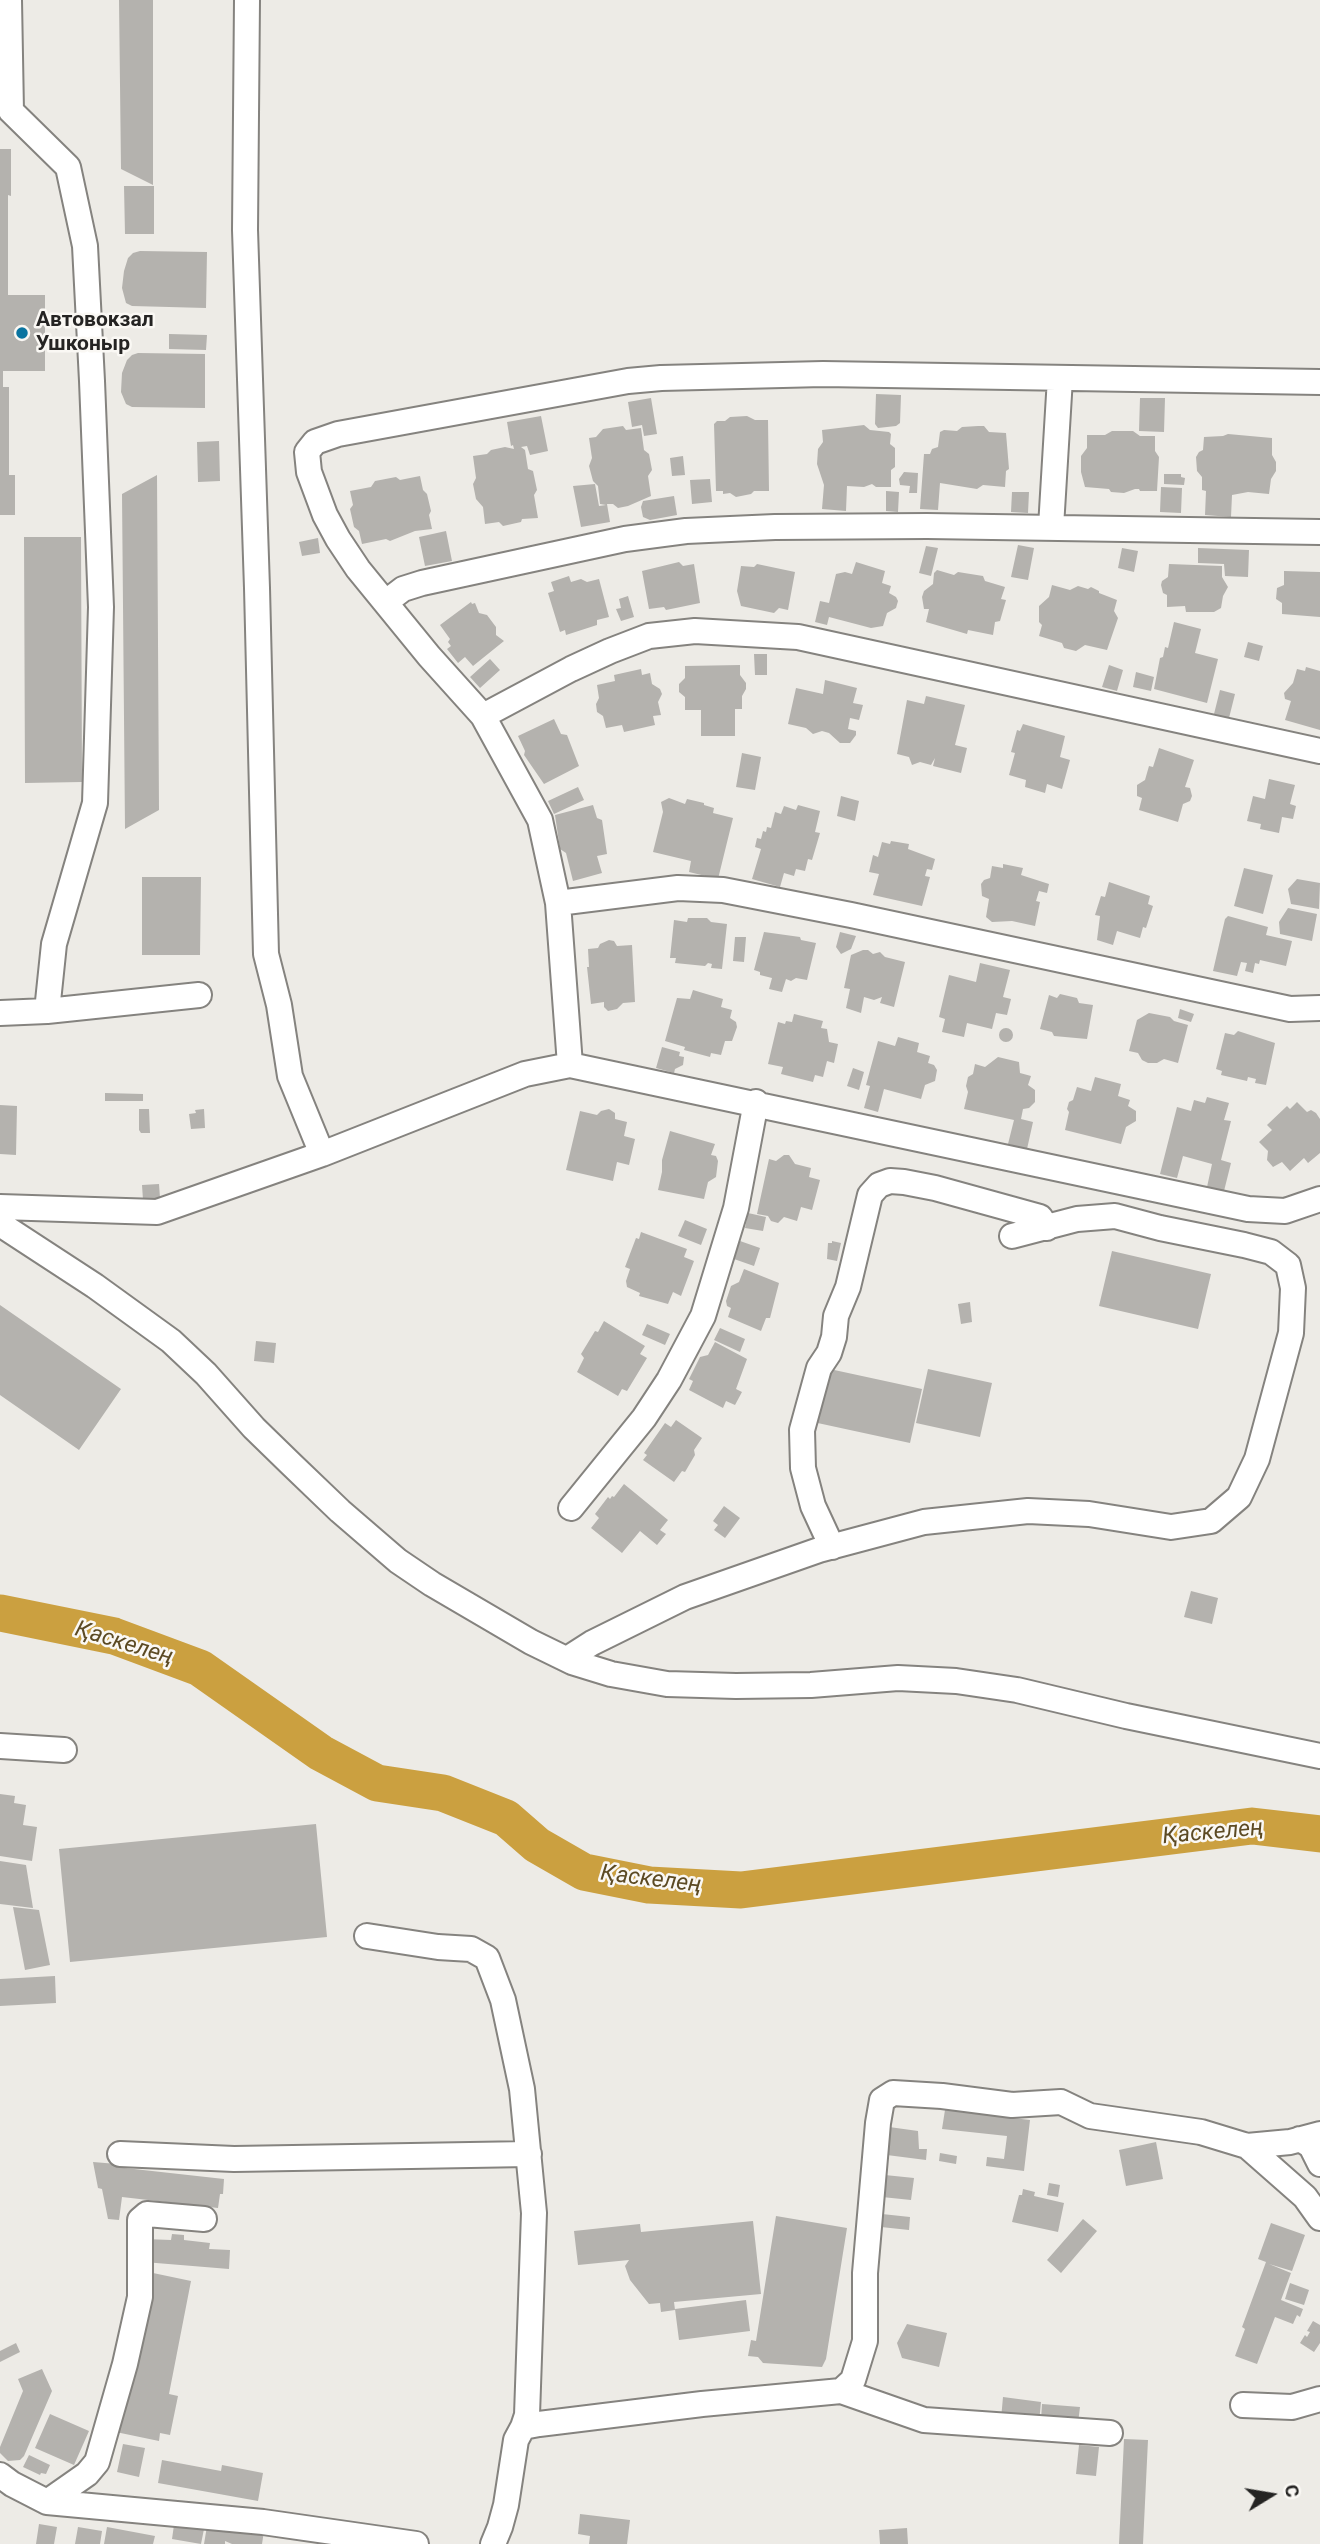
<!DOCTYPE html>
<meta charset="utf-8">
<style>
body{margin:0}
#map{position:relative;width:1320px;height:2544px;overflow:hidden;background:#edebe6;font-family:Roboto,sans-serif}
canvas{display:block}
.north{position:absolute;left:1236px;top:2460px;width:70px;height:70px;-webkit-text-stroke:5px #faf8f4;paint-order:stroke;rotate:79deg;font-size:19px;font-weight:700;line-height:28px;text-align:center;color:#252423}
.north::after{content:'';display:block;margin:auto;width:24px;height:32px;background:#252423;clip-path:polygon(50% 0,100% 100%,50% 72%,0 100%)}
</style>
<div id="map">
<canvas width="1320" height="2544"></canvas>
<div class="north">С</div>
</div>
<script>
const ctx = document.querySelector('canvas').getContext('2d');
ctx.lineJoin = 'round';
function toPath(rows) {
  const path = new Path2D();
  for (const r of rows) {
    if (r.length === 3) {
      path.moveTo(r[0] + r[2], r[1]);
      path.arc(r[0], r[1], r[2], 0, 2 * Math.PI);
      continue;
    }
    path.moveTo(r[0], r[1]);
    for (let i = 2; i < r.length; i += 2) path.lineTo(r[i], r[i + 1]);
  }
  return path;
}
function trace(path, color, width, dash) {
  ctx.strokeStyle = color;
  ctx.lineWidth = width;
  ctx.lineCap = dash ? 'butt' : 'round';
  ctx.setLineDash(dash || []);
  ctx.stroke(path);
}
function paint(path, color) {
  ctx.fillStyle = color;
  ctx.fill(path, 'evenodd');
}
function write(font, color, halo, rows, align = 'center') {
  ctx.font = font + ' Roboto,sans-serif';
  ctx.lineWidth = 5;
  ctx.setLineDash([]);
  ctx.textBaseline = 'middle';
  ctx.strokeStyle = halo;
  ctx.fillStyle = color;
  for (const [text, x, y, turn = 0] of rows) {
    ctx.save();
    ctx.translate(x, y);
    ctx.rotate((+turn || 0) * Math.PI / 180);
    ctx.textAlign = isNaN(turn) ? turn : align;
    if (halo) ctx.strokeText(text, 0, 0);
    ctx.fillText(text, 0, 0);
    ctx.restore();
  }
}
trace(toPath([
 [0,1613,114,1636,200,1668,321,1753,377,1783,443,1793,506,1818,537,1845,584,1872,649,1885,741,1890,1252,1826,1320,1834]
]), '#cba040', 37);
paint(toPath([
 [119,0,153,0,153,185,121,169],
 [0,149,11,149,11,196,8,195,8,295,45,295,45,371,3,371,3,387,9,387,9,475,15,475,15,515,0,515],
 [124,186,154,186,154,234,125,234],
 [140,251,207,252,206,308,132,306,126,303,122,288,124,271,128,258,133,253],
 [169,334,207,335,206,350,169,349],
 [138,353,205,354,205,408,132,407,126,404,121,392,122,373,127,360,132,355],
 [876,394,901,395,900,423,896,426,878,428,875,424],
 [651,398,657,434,644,436,642,425,632,427,628,402],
 [1140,398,1165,398,1164,432,1139,431],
 [541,416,548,451,530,455,527,446,521,447,525,450,528,469,533,471,537,490,534,495,538,518,522,519,521,522,503,526,499,522,485,524,483,507,476,499,473,484,476,478,473,456,487,454,491,450,505,447,514,449,513,445,511,446,507,422],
 [747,416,755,420,768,420,769,491,754,491,751,494,736,497,730,493,723,494,723,491,716,491,714,424,717,421,725,421,730,417],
 [864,425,870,430,889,432,891,434,890,444,895,448,895,467,891,470,891,487,876,487,872,484,864,487,847,486,846,511,822,509,824,485,817,464,818,449,823,442,822,430],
 [623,426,626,430,641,428,644,450,649,454,652,470,648,476,651,496,628,506,618,508,613,504,607,504,610,522,581,527,573,486,595,484,599,506,606,505,600,504,598,486,593,481,589,466,592,458,589,438,596,437,603,429],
 [978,426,984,426,989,432,1006,433,1009,469,1006,471,1005,487,983,485,977,489,940,483,938,510,920,509,924,454,930,454,932,449,938,447,940,432,944,430,957,431,962,427],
 [1112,431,1133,431,1140,436,1155,436,1155,451,1159,457,1157,491,1140,491,1139,489,1135,489,1124,493,1111,492,1109,489,1085,487,1081,472,1081,456,1087,448,1087,435,1105,435],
 [1228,434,1272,438,1272,455,1276,462,1276,471,1271,479,1269,494,1248,492,1232,495,1231,517,1205,515,1206,491,1202,490,1202,477,1197,471,1196,457,1199,452,1203,450,1204,437,1223,436],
 [219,441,220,481,198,482,197,442],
 [683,456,685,475,672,476,670,458],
 [904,472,918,473,917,493,909,493,910,486,900,485,899,479],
 [1164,474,1181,474,1181,477,1185,478,1184,485,1164,484],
 [157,475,159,810,125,829,122,494],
 [420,476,423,490,427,494,431,511,429,515,432,529,415,531,390,541,386,539,362,544,359,531,354,527,350,509,353,505,350,491,371,487,375,481,396,477,400,480],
 [710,479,712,502,692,504,690,480],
 [1161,487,1182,488,1181,513,1160,512],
 [886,491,899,492,898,512,886,511],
 [1012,492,1029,492,1028,513,1011,512],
 [674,496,677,515,650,520,643,517,641,507,643,501],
 [446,531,452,561,425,566,419,537],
 [24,537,81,537,82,782,25,783],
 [318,538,320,553,302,556,299,542],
 [1018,545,1034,548,1028,580,1011,577],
 [926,546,938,548,931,576,919,573],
 [1122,548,1138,551,1134,572,1118,568],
 [1198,548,1249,550,1248,577,1225,576,1224,564,1198,563],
 [679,562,683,566,694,564,700,603,666,610,664,607,649,609,642,571],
 [856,562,885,571,882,583,891,586,889,593,896,597,898,601,896,608,887,613,883,626,871,628,829,617,827,625,815,622,820,601,829,603,836,574,845,572,852,574],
 [757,564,795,572,788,610,779,608,774,613,741,606,737,591,741,566,754,567],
 [1169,564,1222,566,1222,577,1228,587,1223,596,1221,608,1214,612,1186,612,1185,606,1167,607,1167,595,1163,593,1161,585,1162,581,1168,577],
 [937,570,954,575,958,572,983,576,985,581,1005,587,1001,599,1006,600,1000,621,995,622,993,635,968,630,967,634,926,622,929,609,924,609,922,597,924,591,933,584,934,573],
 [1284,571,1320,572,1320,617,1282,614,1282,603,1276,599,1277,588,1284,585],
 [569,576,571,582,581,579,587,582,599,579,609,617,597,620,597,625,566,635,565,630,560,632,548,593,554,591,551,582],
 [1052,585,1070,590,1078,586,1088,589,1091,587,1099,591,1099,593,1117,600,1114,611,1118,618,1107,650,1085,645,1076,651,1064,648,1062,643,1039,636,1042,625,1039,622,1039,606,1049,597],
 [628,596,634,617,621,621,616,609,621,608,619,599],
 [471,602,472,604,475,603,479,613,487,615,496,627,496,635,504,641,473,666,465,657,458,663,447,649,451,646,448,642,450,639,440,625],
 [1174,622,1201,629,1195,653,1218,659,1207,703,1154,689,1160,658,1163,657,1165,647,1168,648],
 [1248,642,1263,646,1259,661,1244,657],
 [754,654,767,654,767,675,755,675],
 [490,659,500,670,480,688,470,677],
 [740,665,740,675,746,683,746,689,742,696,742,709,735,709,735,736,701,736,701,710,685,710,685,697,679,692,679,684,685,678,685,666],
 [1109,665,1123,670,1117,691,1102,687],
 [1306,667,1320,671,1320,730,1285,720,1291,701,1285,699,1284,693,1293,683,1297,669,1305,671],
 [641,669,642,675,650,673,652,684,660,689,662,694,658,702,661,715,653,716,655,725,624,732,622,725,606,728,603,716,597,712,596,704,599,698,597,685,615,681,614,675],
 [1136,672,1154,677,1151,691,1133,687],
 [825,680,857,688,853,703,863,705,859,720,850,718,848,729,856,731,856,735,850,743,840,743,829,733,822,731,813,734,806,728,788,724,796,688,823,694],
 [1220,690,1235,694,1229,718,1214,714],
 [926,696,965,705,955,745,967,748,961,773,933,766,935,758,931,765,920,762,912,765,909,757,897,754,907,700,924,704],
 [554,719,561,734,567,735,579,766,544,784,524,755,525,751,518,736],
 [1023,724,1065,736,1060,757,1070,760,1062,789,1047,784,1045,793,1025,787,1026,780,1009,775,1015,753,1011,752,1017,730,1020,731],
 [1159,748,1194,760,1185,787,1190,788,1192,796,1190,801,1183,804,1178,822,1139,810,1142,798,1137,796,1137,785,1145,780,1149,766,1153,767],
 [742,753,761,757,755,790,736,787],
 [1269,779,1295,785,1290,804,1296,806,1293,819,1282,817,1279,833,1260,829,1261,824,1247,821,1253,796,1265,799],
 [578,787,584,800,554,814,548,801],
 [841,796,859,801,855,821,837,816],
 [669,798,685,804,687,799,704,803,704,805,714,808,713,813,733,818,718,879,689,872,691,861,653,852,663,812,661,802],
 [593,805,597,818,602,820,607,854,597,856,602,873,573,881,566,853,560,849,555,815],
 [798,805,820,811,815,832,820,833,812,860,808,859,805,871,796,869,794,876,784,873,780,887,752,879,761,849,755,847,757,838,761,839,763,831,766,832,767,827,771,828,775,812,781,814,784,806,796,810],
 [891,841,909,844,908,849,935,859,932,870,927,869,925,876,930,877,922,906,873,895,879,874,869,872,873,855,878,857,882,842,890,844],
 [1003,864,1023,868,1021,875,1049,884,1047,893,1039,891,1036,901,1040,902,1035,926,1012,921,992,922,986,917,989,899,982,896,981,884,984,880,990,878,992,866,1003,868],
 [1244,868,1273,875,1263,914,1234,906],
 [142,877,201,877,200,955,142,955],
 [1297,879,1320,883,1319,909,1291,904,1288,889],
 [1109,882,1150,896,1148,904,1153,906,1146,928,1143,927,1140,938,1117,931,1113,945,1097,940,1100,916,1095,915,1101,896,1105,897],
 [1288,908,1317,914,1312,941,1280,934,1279,922],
 [1228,916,1268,927,1266,935,1292,941,1286,966,1260,960,1259,964,1255,963,1253,973,1245,971,1247,963,1241,962,1237,976,1213,971,1225,919],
 [688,918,707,918,711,922,727,924,722,969,711,968,712,964,708,963,705,966,675,963,676,958,670,958,674,920,687,922],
 [764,932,800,937,801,940,816,943,807,980,796,978,791,981,786,979,782,992,769,989,772,978,760,975,760,972,754,970],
 [840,932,856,936,851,949,841,954,836,947],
 [735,937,746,937,744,962,733,961],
 [609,940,614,941,617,946,632,945,635,1002,623,1003,617,1009,608,1011,604,1007,604,1002,591,1004,587,967,589,967,588,949,598,948,600,944],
 [863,950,868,950,873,954,880,952,885,957,905,962,894,1007,880,1003,882,997,874,1000,864,997,861,1013,846,1008,850,989,844,988,851,955],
 [980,963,1010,970,1003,997,1011,999,1007,1015,996,1013,992,1029,967,1023,964,1037,942,1032,945,1019,939,1017,949,975,976,982],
 [693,990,723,999,721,1007,732,1010,730,1018,736,1022,737,1027,732,1041,725,1041,721,1055,711,1053,710,1057,684,1050,685,1047,665,1041,677,998,690,999],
 [1060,994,1077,998,1079,1003,1093,1005,1087,1039,1054,1036,1052,1032,1040,1029,1049,995,1057,998],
 [1180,1009,1194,1014,1191,1022,1178,1018],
 [1149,1013,1170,1017,1174,1021,1188,1025,1178,1063,1164,1059,1157,1063,1148,1063,1142,1060,1138,1053,1129,1051,1137,1020],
 [794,1014,823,1021,821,1028,827,1029,829,1042,838,1044,834,1063,827,1061,823,1077,815,1075,813,1082,781,1074,783,1067,768,1064,778,1022,785,1024,786,1021,792,1022],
 [1006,1035,7],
 [1238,1031,1275,1043,1266,1085,1255,1083,1256,1079,1248,1077,1247,1081,1221,1075,1222,1071,1216,1069,1225,1033,1234,1035],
 [898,1037,919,1043,917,1052,930,1056,928,1063,934,1065,937,1070,935,1081,925,1085,921,1099,884,1089,878,1112,864,1108,870,1086,866,1085,878,1041,895,1046],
 [662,1047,680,1052,679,1056,684,1057,683,1065,675,1069,674,1073,656,1068],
 [998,1057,1019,1062,1020,1073,1031,1076,1028,1085,1035,1090,1035,1102,1029,1108,1023,1109,1021,1119,1033,1122,1027,1149,1008,1144,1014,1120,964,1109,968,1092,966,1086,968,1077,973,1074,975,1064,985,1067],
 [853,1068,864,1072,859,1090,847,1086],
 [1095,1077,1121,1084,1118,1096,1130,1100,1128,1106,1136,1111,1136,1121,1126,1127,1121,1144,1065,1130,1069,1112,1067,1109,1069,1102,1073,1100,1077,1087,1091,1091],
 [105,1093,143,1094,143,1101,105,1101],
 [1207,1097,1229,1103,1224,1120,1231,1121,1221,1160,1231,1163,1224,1191,1207,1187,1212,1164,1183,1156,1177,1178,1160,1174,1177,1107,1191,1111,1194,1100,1205,1103],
 [1297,1102,1307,1112,1311,1110,1316,1113,1320,1119,1320,1153,1308,1163,1304,1158,1290,1171,1282,1162,1273,1167,1267,1160,1268,1151,1259,1142,1272,1130,1267,1125,1287,1106,1290,1109],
 [0,1105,17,1106,16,1155,0,1154],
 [139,1109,149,1109,150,1133,141,1133,139,1130],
 [204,1109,205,1128,191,1129,189,1114,196,1113,195,1110],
 [609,1109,615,1113,615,1119,627,1122,624,1136,635,1139,629,1165,617,1162,613,1181,566,1170,580,1111,597,1115,601,1111],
 [670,1131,715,1144,711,1155,716,1156,718,1161,716,1177,708,1182,704,1199,658,1190,662,1172,662,1160],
 [784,1155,789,1155,795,1164,811,1168,809,1177,820,1180,812,1210,801,1207,797,1221,784,1217,778,1223,771,1221,768,1216,757,1214,769,1159,776,1161],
 [159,1184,160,1198,143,1200,142,1185],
 [748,1213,766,1217,763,1231,745,1228],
 [685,1220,707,1229,701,1245,678,1236],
 [641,1232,687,1249,684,1257,694,1261,681,1296,673,1292,668,1304,639,1296,640,1293,627,1287,626,1281,630,1269,625,1267,636,1238,639,1239],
 [740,1241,760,1248,754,1266,734,1259],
 [832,1241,841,1243,837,1261,827,1259,828,1243,832,1243],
 [1112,1251,1211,1274,1198,1329,1099,1306],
 [744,1269,779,1283,770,1318,766,1318,761,1331,728,1317,731,1308,727,1306,726,1301,731,1286,739,1282],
 [970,1302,972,1322,961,1324,958,1304],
 [0,1305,121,1389,79,1450,0,1395],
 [604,1321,645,1346,640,1354,647,1358,627,1391,622,1389,618,1396,577,1372,584,1358,581,1354,595,1331,598,1332],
 [647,1324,670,1334,665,1345,642,1335],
 [720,1328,745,1339,740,1352,714,1340],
 [256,1341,276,1343,274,1363,254,1361],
 [715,1342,747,1359,736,1389,742,1392,735,1405,726,1401,723,1408,689,1390,693,1381,689,1379,700,1357,708,1355],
 [825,1368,922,1389,910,1443,813,1422],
 [928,1369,992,1383,980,1437,916,1423],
 [676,1420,702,1438,694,1450,695,1455,685,1472,682,1471,674,1482,643,1460,647,1455,644,1453,665,1423,671,1427],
 [624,1484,668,1520,660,1530,666,1534,657,1545,640,1531,622,1553,591,1528,599,1518,595,1514,608,1497,610,1499,612,1496,614,1497],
 [724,1506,740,1518,725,1538,714,1530,718,1525,713,1521],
 [1191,1591,1218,1598,1212,1624,1184,1617],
 [0,1794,15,1796,14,1803,26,1805,23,1825,37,1827,32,1861,0,1856],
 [316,1824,327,1937,70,1962,59,1849],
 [0,1861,26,1865,33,1908,0,1904],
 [13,1907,39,1910,50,1965,25,1970],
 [55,1976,56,2003,0,2006,0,1979],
 [945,2110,1030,2120,1024,2171,986,2166,987,2157,1004,2159,1007,2136,942,2129],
 [882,2126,918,2131,919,2149,927,2149,926,2160,879,2154],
 [1156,2142,1163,2179,1126,2186,1119,2150],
 [940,2153,957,2156,956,2164,939,2161],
 [93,2162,117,2164,116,2167,224,2179,223,2194,220,2194,218,2208,122,2197,119,2220,108,2219,102,2189,98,2188],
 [885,2175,914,2178,911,2200,882,2197],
 [1049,2183,1060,2185,1058,2197,1047,2195],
 [1023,2189,1035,2192,1034,2196,1064,2203,1058,2232,1012,2222,1019,2195,1022,2195],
 [882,2214,910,2217,909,2230,881,2227],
 [776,2216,847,2228,826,2359,822,2367,763,2363,758,2357,748,2356,751,2340,756,2341],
 [1083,2219,1097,2231,1061,2273,1047,2260],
 [753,2221,761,2294,674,2302,675,2310,661,2312,660,2303,649,2304,630,2280,625,2266,629,2260,578,2265,574,2231,640,2224,641,2232],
 [1271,2223,1305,2235,1292,2271,1269,2264,1291,2273,1281,2300,1303,2309,1300,2317,1297,2315,1293,2324,1275,2317,1257,2364,1235,2356,1245,2329,1242,2327,1266,2262,1258,2259],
 [172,2234,184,2235,184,2240,210,2243,209,2249,230,2250,229,2269,144,2262,145,2239,171,2240],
 [153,2273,191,2281,169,2394,178,2396,170,2435,160,2433,159,2441,111,2431,132,2382],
 [1290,2283,1309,2290,1304,2305,1285,2299],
 [746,2300,750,2331,679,2340,675,2309],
 [1313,2321,1320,2325,1320,2343,1314,2352,1300,2343,1305,2335,1307,2337,1310,2332,1307,2331],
 [907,2324,947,2333,939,2367,902,2358,897,2343],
 [16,2343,20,2352,0,2362,0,2351],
 [42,2369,52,2391,24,2456,20,2460,8,2461,0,2453,0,2447,23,2391,18,2379],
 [1003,2397,1041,2402,1039,2423,1001,2419],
 [1042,2404,1080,2407,1078,2423,1041,2420],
 [50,2414,89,2431,74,2465,35,2448],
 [1124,2439,1148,2440,1143,2544,1119,2544],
 [123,2444,145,2448,139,2477,117,2472],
 [1079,2445,1099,2447,1096,2476,1076,2474],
 [29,2455,50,2465,46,2474,41,2473,40,2475,23,2467],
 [162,2460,221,2471,222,2465,263,2473,258,2501,158,2483],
 [580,2514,630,2520,627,2544,589,2544,590,2536,578,2534],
 [175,2518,205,2524,201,2544,172,2539],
 [208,2520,264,2531,262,2544,232,2544,225,2541,225,2544,204,2544],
 [39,2524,57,2527,54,2544,36,2544],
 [78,2527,102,2531,100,2544,75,2544],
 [107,2527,155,2536,153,2544,104,2544],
 [907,2528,908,2544,880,2544,879,2530]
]), '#b4b2ae');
const minor = toPath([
 [9,0,11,111,68,167,85,246,92,381,101,607,95,803,54,944,47,1011],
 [247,0,245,230,257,588,266,954,279,1005,290,1076,322,1154],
 [1051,527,1060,378],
 [386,602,403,589,422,583,625,539,686,531,775,527,927,526,1320,532],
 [483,716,571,669,610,651,649,636,695,631,798,637,1320,751],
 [558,903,678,888,723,890,851,915,1290,1009,1320,1008],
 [0,1013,47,1011,199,995],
 [570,1065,558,903,540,820,483,716,429,656,358,569,338,539,325,515,309,472,307,452,315,442,338,434,628,381,661,378,823,374,1320,382],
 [0,1207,157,1212,322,1154,525,1074,570,1065,1248,1209,1285,1211,1320,1199],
 [0,1224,95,1286,171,1341,206,1374,254,1428,291,1464,340,1511,398,1561,432,1584,531,1642,572,1662,611,1674,667,1684,736,1686,811,1685,898,1678,956,1681,1017,1690,1126,1716,1320,1756],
 [571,1508,644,1418,669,1380,703,1316,736,1208,756,1102],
 [832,1547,813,1506,803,1468,802,1430,819,1368,829,1353,834,1337,836,1316,848,1287,870,1195,879,1185,890,1181,904,1182,935,1188,1040,1217,1047,1228],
 [567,1659,592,1643,685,1597,819,1550,924,1522,1028,1511,1089,1514,1171,1527,1211,1521,1239,1497,1257,1459,1291,1333,1293,1288,1288,1265,1271,1252,1244,1245,1160,1228,1115,1216,1077,1219,1012,1236],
 [0,1746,64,1750],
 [367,1936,438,1947,471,1949,487,1958,503,2000,522,2089,534,2213,527,2415,523,2427],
 [1300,2139,1311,2146,1320,2164],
 [1247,2146,1305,2197,1320,2218],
 [120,2154,234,2159,529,2154],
 [841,2391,853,2380,865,2341,865,2273,878,2123,882,2100,893,2093,942,2096,1012,2105,1061,2102,1090,2116,1201,2132,1247,2146,1290,2142,1320,2134],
 [1243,2405,1292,2407,1320,2399],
 [0,2475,12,2484,47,2502,263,2522,416,2544],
 [47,2502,87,2474,97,2462,125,2364,140,2297,140,2220,147,2214,204,2219],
 [493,2544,500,2527,506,2505,516,2440,523,2427,539,2424,702,2404,841,2391,924,2420,1110,2433]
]);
trace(minor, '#85837f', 28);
trace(minor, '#fff', 24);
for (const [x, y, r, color] of [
 [22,333,7,"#0a74a0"]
]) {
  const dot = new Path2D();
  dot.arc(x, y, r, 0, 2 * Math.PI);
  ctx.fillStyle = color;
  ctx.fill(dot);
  trace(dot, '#faf8f4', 2.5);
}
write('bold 21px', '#252423', '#faf8f4', [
 ["Автовокзал",36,321],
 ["Ушконыр",36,345]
], 'left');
write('italic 23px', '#5c4a23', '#faf8f4', [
 ["Қаскелең",124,1644,17],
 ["Қаскелең",1213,1833,-5],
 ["Қаскелең",651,1880,7]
]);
</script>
